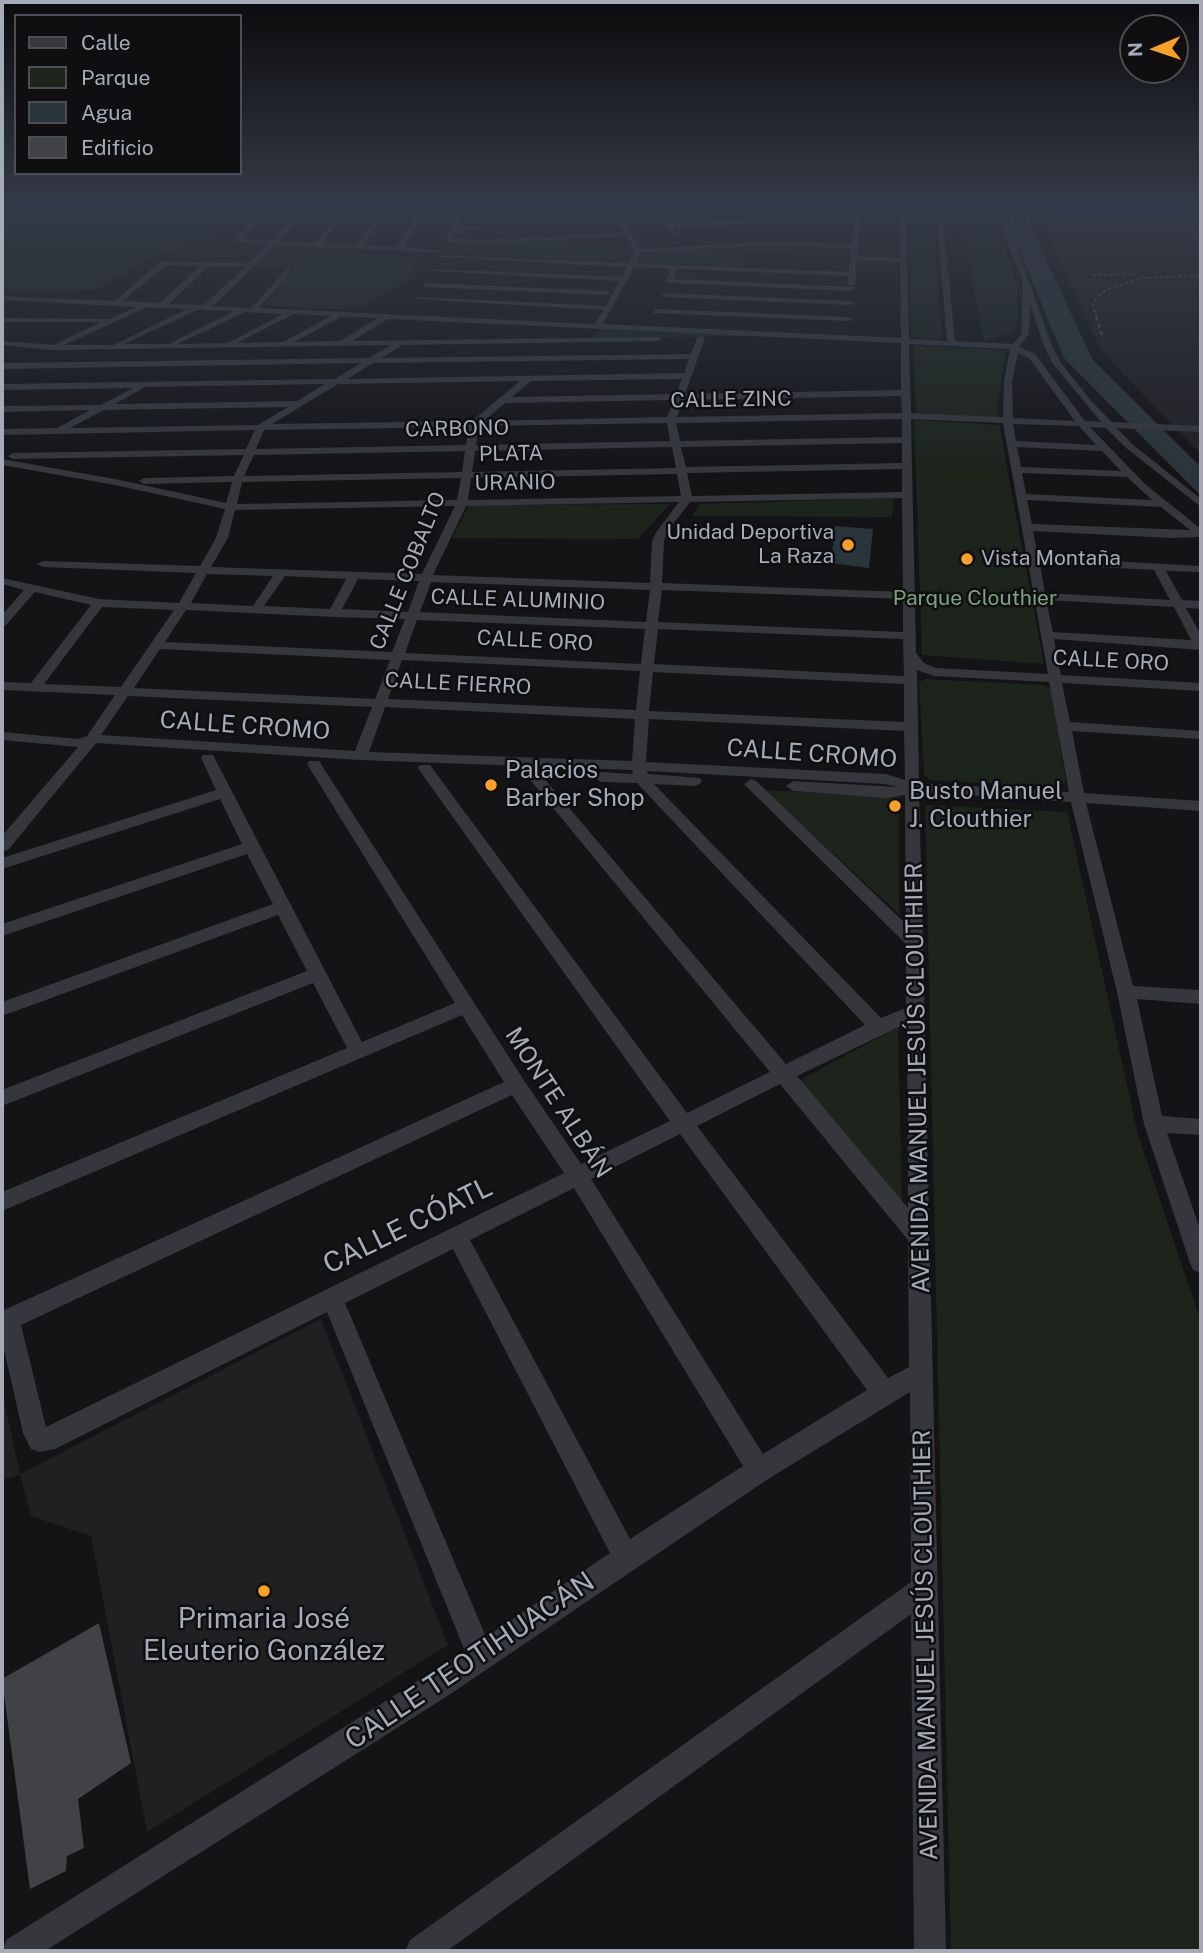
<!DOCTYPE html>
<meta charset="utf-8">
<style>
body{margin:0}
#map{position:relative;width:1203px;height:1953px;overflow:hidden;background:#141416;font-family:"Public Sans",sans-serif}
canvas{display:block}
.frame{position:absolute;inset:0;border:4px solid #a5acb7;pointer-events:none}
.legend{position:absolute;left:14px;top:14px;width:228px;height:161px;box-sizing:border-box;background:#0f0f11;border:2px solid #4b4e53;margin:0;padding:9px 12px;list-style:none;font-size:21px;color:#a5acb7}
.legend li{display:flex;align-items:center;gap:14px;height:35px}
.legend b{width:35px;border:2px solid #4b4e53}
.north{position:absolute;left:1119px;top:14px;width:70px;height:70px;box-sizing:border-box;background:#0f0f11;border:2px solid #4b4e53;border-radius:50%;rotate:268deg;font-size:19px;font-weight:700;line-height:28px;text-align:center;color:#a5acb7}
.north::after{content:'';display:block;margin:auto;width:24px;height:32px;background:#fda026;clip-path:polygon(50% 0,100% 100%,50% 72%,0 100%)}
</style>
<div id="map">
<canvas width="1203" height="1953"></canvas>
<div class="frame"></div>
<ul class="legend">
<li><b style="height:9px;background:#35373c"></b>Calle</li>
<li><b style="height:19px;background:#1c241c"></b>Parque</li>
<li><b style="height:19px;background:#2a353b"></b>Agua</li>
<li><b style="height:19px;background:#404246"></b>Edificio</li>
</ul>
<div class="north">N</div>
</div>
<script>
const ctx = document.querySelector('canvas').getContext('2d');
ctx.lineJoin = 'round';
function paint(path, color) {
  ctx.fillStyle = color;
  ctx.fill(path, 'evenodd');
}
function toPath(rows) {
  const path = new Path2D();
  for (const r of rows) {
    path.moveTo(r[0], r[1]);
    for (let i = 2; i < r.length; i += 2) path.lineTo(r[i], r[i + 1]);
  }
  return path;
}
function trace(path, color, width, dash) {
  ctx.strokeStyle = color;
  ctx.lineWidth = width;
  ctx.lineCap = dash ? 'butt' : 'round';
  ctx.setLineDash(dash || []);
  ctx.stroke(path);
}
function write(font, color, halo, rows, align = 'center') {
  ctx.font = font + ' "Public Sans",sans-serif';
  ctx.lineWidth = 5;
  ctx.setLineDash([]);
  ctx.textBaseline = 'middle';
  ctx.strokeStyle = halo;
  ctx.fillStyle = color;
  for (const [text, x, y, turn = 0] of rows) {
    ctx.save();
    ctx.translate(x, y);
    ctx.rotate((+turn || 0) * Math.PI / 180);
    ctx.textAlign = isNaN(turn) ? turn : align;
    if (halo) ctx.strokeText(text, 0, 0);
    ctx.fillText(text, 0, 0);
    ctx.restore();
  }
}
paint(toPath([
 [1045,205,1201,205,1201,455,1101,350,1046,232],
 [321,1319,448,1645,147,1832,91,1536,31,1516,20,1475,2,1480,2,1391,20,1474]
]), '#202023');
paint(toPath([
 [2,205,256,205,231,222,212,242,195,243,150,258,97,289,40,293,2,290],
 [907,205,988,205,988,217,908,215],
 [909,218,933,219,942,339,911,337],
 [995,220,1018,286,1017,321,1016,329,1005,335,984,341,961,221],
 [567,239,577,250,625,247,615,261,446,254,451,244],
 [280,244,307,245,409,257,417,261,416,265,405,282,355,310,263,306,294,268,252,266],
 [771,246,850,249,845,257,747,252,741,266,639,262,639,254],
 [601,329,749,336,590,338],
 [913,346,1006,350,996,417,916,413],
 [914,420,999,425,1044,664,922,655],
 [894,498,892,517,692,516,700,504],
 [670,504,638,539,452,538,469,505],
 [926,679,1043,685,1051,689,1066,782,1059,787,930,780,924,775,919,682],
 [764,790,899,797,899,914],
 [925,805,1067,812,1138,1135,1201,1321,1201,1951,951,1951],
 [898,1027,902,1208,800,1080]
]), '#1c241c');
paint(toPath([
 [1007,205,1026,205,1034,233,1092,359,1201,467,1201,496,1064,358,1012,232],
 [835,526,873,529,869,568,831,563]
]), '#2a353b');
paint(toPath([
 [99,1623,131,1763,78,1799,84,1848,67,1856,66,1871,30,1889,2,1679]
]), '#404246');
paint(toPath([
 [267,205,273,205,242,239,272,241,305,205,311,205,280,241,316,243,345,205,351,205,322,243,356,245,384,205,390,205,363,245,397,247,422,205,428,205,404,247,445,251,442,253,276,245,213,306,251,308,288,268,291,272,259,308,594,324,604,310,415,299,419,297,606,306,619,281,430,271,434,269,622,277,627,267,436,257,439,255,629,263,634,254,627,252,634,250,627,236,488,244,445,242,461,205,467,205,457,227,502,229,456,231,452,239,488,240,624,232,611,214,477,218,609,210,601,208,603,205,640,205,614,208,641,249,780,241,852,245,855,215,705,205,855,211,856,205,862,205,861,212,900,214,900,205,906,205,906,214,975,218,987,217,997,210,996,205,1002,205,1052,346,1061,363,1093,403,1112,422,1201,426,1201,432,1117,428,1131,443,1201,499,1201,507,1125,447,1106,428,1090,427,1145,484,1201,529,1201,537,1170,538,1033,531,1038,557,1201,566,1201,572,1166,571,1182,600,1201,601,1201,609,1186,608,1201,635,1201,650,1054,639,1061,675,1201,683,1201,691,1062,683,1070,722,1201,731,1201,739,1072,731,1084,793,1201,801,1201,811,1086,803,1133,986,1201,990,1201,1004,1137,999,1162,1116,1201,1119,1201,1135,1167,1133,1201,1232,1201,1273,1193,1270,1190,1263,1144,1124,1117,992,1071,802,919,792,923,940,926,945,923,949,946,1951,914,1951,911,1614,447,1951,405,1951,410,1940,911,1582,910,1392,768,1479,449,1695,45,1951,2,1951,6,1940,465,1651,327,1312,55,1449,40,1452,31,1449,23,1433,2,1341,2,1311,504,1082,462,1015,2,1211,2,1192,347,1048,313,983,2,1106,2,1090,307,971,278,915,2,1016,2,1002,273,904,247,854,2,936,2,924,242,844,220,799,2,869,2,858,216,790,201,758,203,755,213,755,362,1042,455,1003,307,764,309,761,319,761,523,1079,581,1164,670,1121,420,771,418,768,420,765,430,765,687,1113,770,1072,527,776,525,773,527,770,537,770,786,1064,865,1025,637,783,601,782,594,777,601,772,633,774,632,770,360,760,96,743,8,850,2,851,2,836,78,747,2,740,2,732,78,739,87,736,115,695,2,690,2,682,31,683,91,605,35,592,6,625,2,626,2,615,24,590,2,584,2,578,99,599,179,603,196,573,43,567,37,564,43,561,200,566,216,538,225,509,115,485,2,465,2,459,115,479,226,503,232,482,144,484,139,481,144,478,234,476,244,455,13,459,8,456,13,453,246,449,255,430,2,435,2,429,57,428,90,410,2,412,2,406,101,405,133,388,2,390,2,384,335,379,361,363,2,369,2,363,369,358,391,345,51,350,2,345,2,341,54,345,101,322,2,322,2,318,110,319,136,307,2,300,2,296,115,301,161,261,249,263,268,245,234,241,267,205],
 [999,215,1006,240,1023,281,1021,334,1013,344,955,341,943,220,989,221,999,215],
 [861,216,900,218,900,258,857,256,861,216],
 [906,218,937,220,947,341,909,339,906,218],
 [780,245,851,249,849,272,636,263,641,253,780,245],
 [857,260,900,262,901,338,603,324,634,267,671,269,666,281,670,283,851,291,854,287,674,279,678,269,848,276,847,284,851,286,855,284,857,260],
 [166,265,200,266,160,303,123,301,166,265],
 [208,266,245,267,204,305,169,304,208,266],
 [1030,302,1044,346,1053,364,1101,422,1085,421,1035,354,1019,347,1029,334,1030,302],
 [147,307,187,309,114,345,64,345,147,307],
 [197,310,234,311,169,344,124,344,197,310],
 [245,312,283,314,228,343,178,344,245,312],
 [294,314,331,316,283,342,237,343,294,314],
 [341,317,378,318,340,341,294,342,341,317],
 [388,319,901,343,901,390,685,394,705,338,701,336,697,338,691,354,382,358,402,345,658,341,662,339,658,337,352,341,388,319],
 [909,344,1010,349,1004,381,1003,417,911,413,909,344],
 [1018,353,1029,358,1075,421,1013,418,1012,381,1018,353],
 [689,359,684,373,347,379,373,363,689,359],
 [682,379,676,394,512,397,531,381,682,379],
 [520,381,472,421,272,424,338,384,520,381],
 [325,384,297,401,115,404,145,387,325,384],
 [901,396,902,413,677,417,683,400,901,396],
 [674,400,667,417,484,421,505,403,674,400],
 [288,407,258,425,70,428,104,410,288,407],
 [902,419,902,437,680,441,676,423,902,419],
 [911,419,1003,423,1048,674,936,668,924,663,916,653,911,419],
 [667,423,670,441,476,445,478,426,667,423],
 [1013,424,1079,426,1096,445,1016,441,1013,424],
 [469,427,466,445,256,449,264,430,469,427],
 [902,443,902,463,686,467,681,447,902,443],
 [672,447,676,468,472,472,475,451,672,447],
 [1017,447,1102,451,1121,471,1021,467,1017,447],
 [465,451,462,472,244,476,254,455,465,451],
 [902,469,902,492,692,496,687,473,902,469],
 [1022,473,1127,477,1152,500,1026,494,1022,473],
 [677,474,681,496,468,500,471,478,677,474],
 [461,478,457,500,237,504,242,482,461,478],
 [902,498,903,592,662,583,664,541,667,532,690,502,902,498],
 [1027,500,1161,507,1190,530,1032,524,1027,500],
 [679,502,657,531,652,541,650,583,433,575,466,506,679,502],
 [455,506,422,574,211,567,228,538,235,510,455,506],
 [1040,564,1154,570,1170,600,1045,593,1040,564],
 [207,574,273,576,253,606,191,603,207,574],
 [285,576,346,579,330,609,264,606,285,576],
 [358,579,419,581,408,612,342,609,358,579],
 [431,582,650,590,646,622,420,612,431,582],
 [662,590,903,599,903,632,658,622,662,590],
 [1046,600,1174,607,1191,640,1053,632,1046,600],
 [102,607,174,610,121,687,44,684,102,607],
 [186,610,334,617,405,619,392,652,165,642,186,610],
 [417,620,645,629,641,664,405,653,417,620],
 [658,629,903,639,904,676,654,664,658,629],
 [160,649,390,660,375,699,134,688,160,649],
 [402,660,640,671,636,710,388,699,402,660],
 [917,670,934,676,1049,682,1069,792,919,783,917,670],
 [653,672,904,684,904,722,649,711,653,672],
 [128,696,372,707,355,751,101,735,128,696],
 [385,707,635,719,632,761,369,752,385,707],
 [649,719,904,731,905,780,886,774,646,762,649,719],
 [647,771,885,784,897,787,793,781,786,786,793,791,888,798,905,795,906,924,756,781,751,779,744,784,906,944,906,1008,881,1018,654,784,695,786,700,784,702,781,700,778,648,774,647,771],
 [907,1023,908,1208,797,1076,907,1023],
 [780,1084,908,1240,909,1367,888,1378,697,1126,780,1084],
 [512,1095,564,1173,46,1427,21,1325,512,1095],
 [680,1134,867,1390,763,1454,591,1179,680,1134],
 [574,1188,743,1466,630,1539,470,1240,574,1188],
 [453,1249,610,1553,486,1637,345,1303,453,1249],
 [645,205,651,205,668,224,798,221,672,228,676,233,673,235,645,205],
 [426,283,607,291,611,293,607,295,423,287,426,283],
 [664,293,850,301,854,303,850,305,661,297,664,293],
 [656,309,849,317,853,319,849,321,653,313,656,309]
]), '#35373c');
trace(toPath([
 [1092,275,1135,274],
 [1097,318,1093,306,1096,298,1106,290,1141,278,1201,276]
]), '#484b51', 2, [3.5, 2.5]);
trace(toPath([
 [1096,316,1102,335]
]), '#484b51', 2.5, [4.5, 3.5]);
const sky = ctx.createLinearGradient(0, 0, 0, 478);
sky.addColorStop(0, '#0b0b0c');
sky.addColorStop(0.43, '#343a47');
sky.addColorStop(1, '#343a4700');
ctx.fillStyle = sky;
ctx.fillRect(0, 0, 1203, 478);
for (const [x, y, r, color] of [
 [848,545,7,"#fda026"],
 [967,559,7,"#fda026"],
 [491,785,7,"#fda026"],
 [895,806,7,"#fda026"],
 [264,1591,7,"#fda026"]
]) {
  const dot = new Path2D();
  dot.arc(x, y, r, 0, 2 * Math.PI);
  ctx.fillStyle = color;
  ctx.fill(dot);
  trace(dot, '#0f0f11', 2.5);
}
write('21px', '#a5acb7', '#0f0f11', [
 ["CALLE ZINC",731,400,-1],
 ["CARBONO",457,429,-1],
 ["PLATA",511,454,-1],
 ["URANIO",515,483,-1],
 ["CALLE COBALTO",408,571,-68],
 ["CALLE ALUMINIO",518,600,2],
 ["CALLE ORO",535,641,3],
 ["CALLE ORO",1111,661,3],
 ["CALLE FIERRO",458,684,3]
]);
write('21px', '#a5acb7', '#0f0f11', [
 ["Unidad Deportiva",834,533],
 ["La Raza",834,557],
 ["Vista Montaña",981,559,"left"]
], 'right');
write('21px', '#7ca47b', '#0f0f11', [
 ["Parque Clouthier",975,599]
]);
write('24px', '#a5acb7', '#0f0f11', [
 ["CALLE CROMO",245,726,4],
 ["CALLE CROMO",812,754,4],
 ["AVENIDA MANUEL JESÚS CLOUTHIER",918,1078,-91],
 ["MONTE ALBÁN",558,1103,57],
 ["AVENIDA MANUEL JESÚS CLOUTHIER",926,1645,-91]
]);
write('24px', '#a5acb7', '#0f0f11', [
 ["Palacios",505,771],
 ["Barber Shop",505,799],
 ["Busto Manuel",909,792],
 ["J. Clouthier",909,820]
], 'left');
write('28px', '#a5acb7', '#0f0f11', [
 ["CALLE CÓATL",408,1226,-26],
 ["CALLE TEOTIHUACÁN",470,1661,-34]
]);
write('28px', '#a5acb7', '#0f0f11', [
 ["Primaria José",264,1619],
 ["Eleuterio González",264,1651]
]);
</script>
